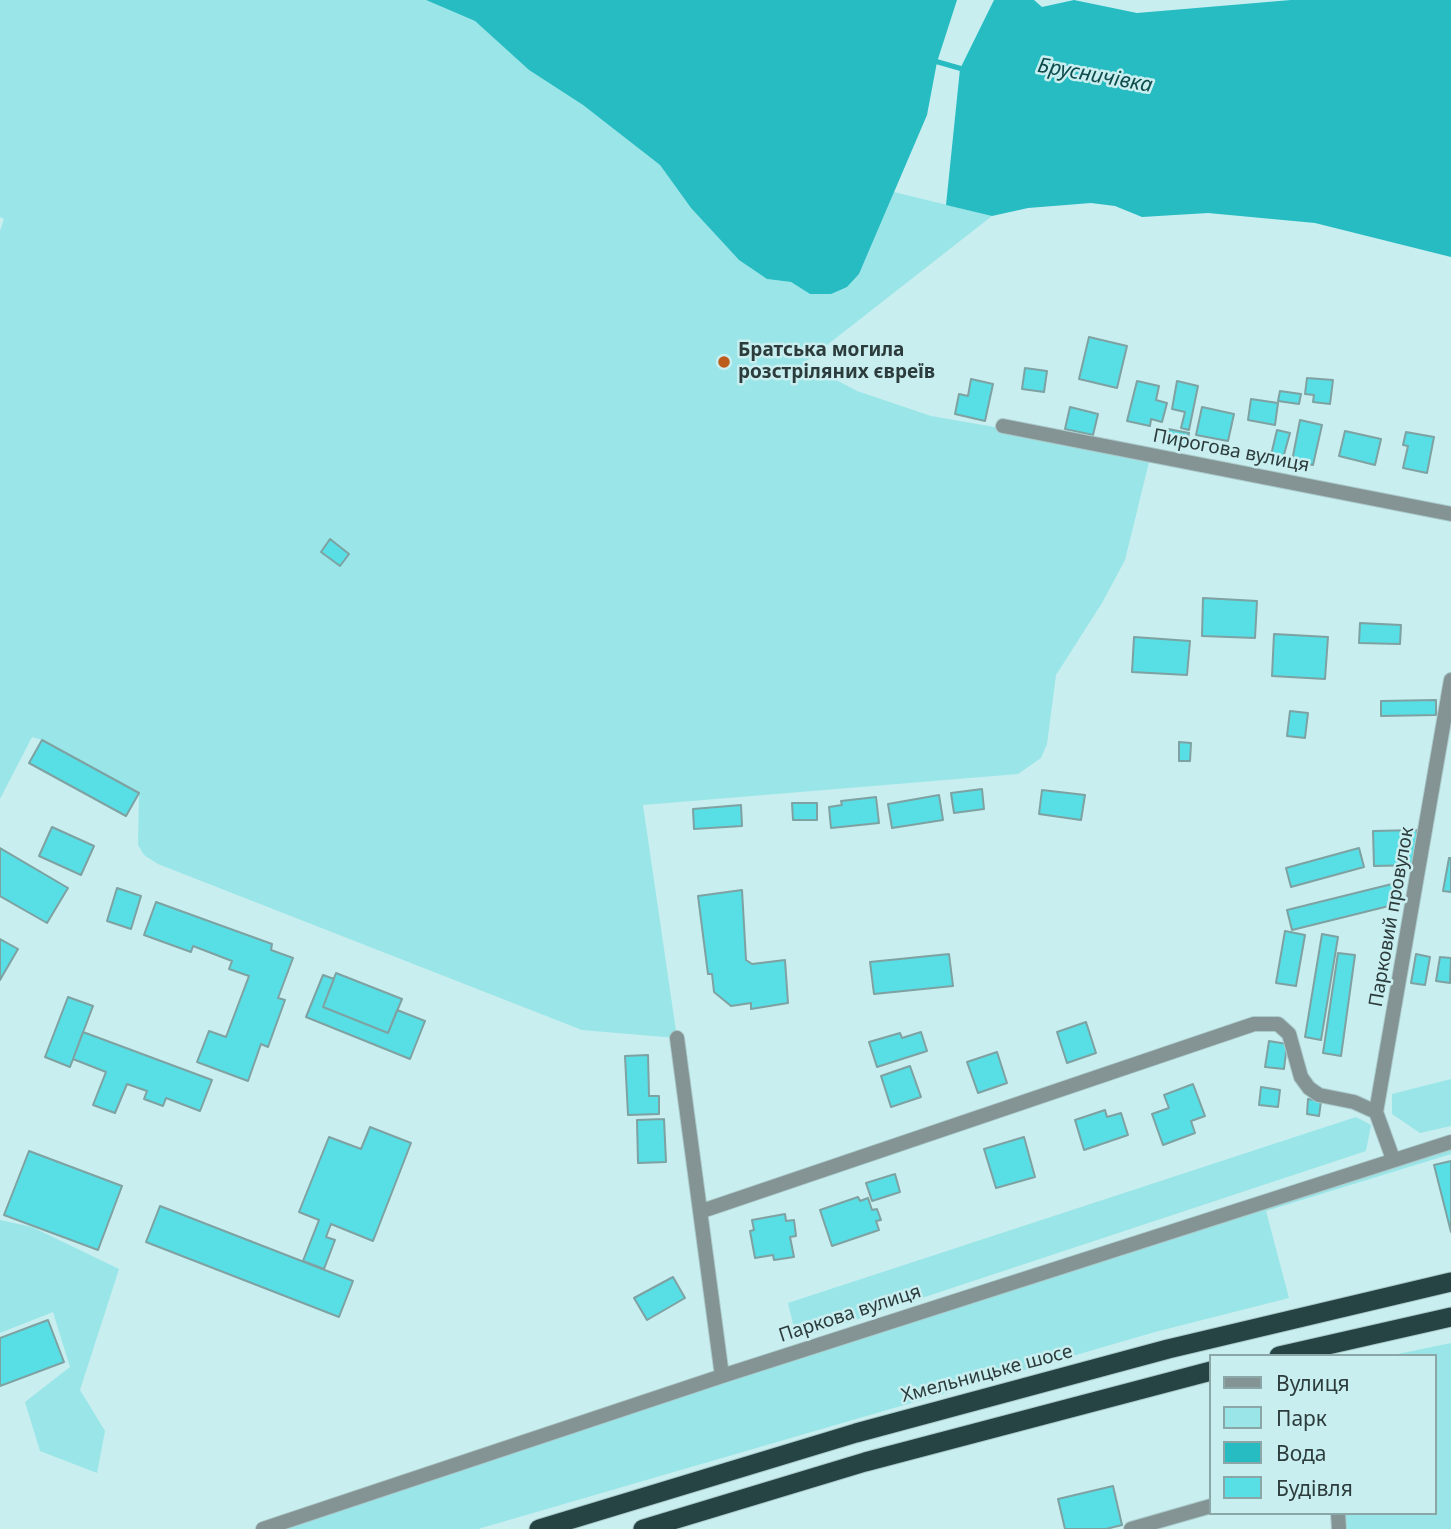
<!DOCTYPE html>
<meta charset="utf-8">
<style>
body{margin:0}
#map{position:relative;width:1451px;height:1529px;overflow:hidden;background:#c9eeef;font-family:"Noto Sans",sans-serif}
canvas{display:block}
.legend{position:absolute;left:1209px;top:1354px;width:228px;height:161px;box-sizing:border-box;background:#c9eeef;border:2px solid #8aa6a7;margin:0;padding:9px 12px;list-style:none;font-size:21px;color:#2c3b3b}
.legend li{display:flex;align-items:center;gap:14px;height:35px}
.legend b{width:35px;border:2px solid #8aa6a7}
</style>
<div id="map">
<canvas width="1451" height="1529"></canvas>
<ul class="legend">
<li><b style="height:9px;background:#849393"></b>Вулиця</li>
<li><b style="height:19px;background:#99e5e8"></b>Парк</li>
<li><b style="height:19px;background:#26bcc2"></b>Вода</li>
<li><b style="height:19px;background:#58dfe5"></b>Будівля</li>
</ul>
</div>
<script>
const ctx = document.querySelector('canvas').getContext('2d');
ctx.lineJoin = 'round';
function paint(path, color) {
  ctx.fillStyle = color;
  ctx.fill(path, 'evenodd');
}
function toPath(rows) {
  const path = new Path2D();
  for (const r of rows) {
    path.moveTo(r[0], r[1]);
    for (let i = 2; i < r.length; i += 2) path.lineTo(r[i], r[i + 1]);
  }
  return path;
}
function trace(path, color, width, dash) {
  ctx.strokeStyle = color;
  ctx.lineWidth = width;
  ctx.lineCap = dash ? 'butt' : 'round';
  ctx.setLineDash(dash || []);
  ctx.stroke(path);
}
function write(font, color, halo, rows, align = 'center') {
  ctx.font = font + ' "Noto Sans",sans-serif';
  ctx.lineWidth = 5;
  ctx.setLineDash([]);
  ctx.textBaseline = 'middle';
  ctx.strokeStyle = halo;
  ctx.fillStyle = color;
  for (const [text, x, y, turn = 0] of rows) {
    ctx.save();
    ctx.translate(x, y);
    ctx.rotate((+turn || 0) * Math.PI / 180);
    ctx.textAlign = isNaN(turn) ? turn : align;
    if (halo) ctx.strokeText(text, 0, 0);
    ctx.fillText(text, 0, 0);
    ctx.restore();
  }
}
paint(toPath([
 [0,0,426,0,475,21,529,70,583,105,660,165,691,208,739,260,767,279,791,282,810,294,847,287,859,274,894,192,992,216,804,363,857,391,931,416,1151,454,1125,560,1102,603,1056,675,1047,744,1041,758,1018,774,643,805,677,1038,582,1030,158,864,144,855,138,845,139,793,42,740,32,737,0,799,0,231,4,219,0,217],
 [1451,1079,1451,1126,1420,1133,1392,1114,1392,1094],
 [1356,1117,1371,1125,1366,1151,813,1334,793,1324,788,1303],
 [1451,1142,1451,1154,1266,1211,1289,1298,1155,1332,478,1529,263,1529],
 [0,1220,32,1227,119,1269,80,1390,105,1431,97,1473,40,1451,25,1402,70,1367,53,1312,0,1333],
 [1451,1343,1451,1529,1339,1529,1338,1513,1435,1513,1435,1356,1388,1356]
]), '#99e5e8');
paint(toPath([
 [426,0,957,0,937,62,927,115,859,274,847,287,831,294,810,294,791,282,767,279,739,260,691,208,660,165,583,105,529,70,475,21],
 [994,0,1034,0,1042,7,1074,0,1137,13,1291,0,1451,0,1451,257,1315,223,1208,213,1142,217,1115,206,1091,203,1028,208,992,216,946,205,960,69]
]), '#26bcc2');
trace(toPath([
 [931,60,966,70]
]), '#26bcc2', 5);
const building = toPath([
 [1089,337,1127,346,1117,388,1079,379,1089,337],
 [1025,368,1047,371,1044,392,1022,389,1025,368],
 [1307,378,1333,380,1330,404,1313,402,1314,395,1305,394,1307,378],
 [971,379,993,384,985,421,955,414,959,394,968,396,971,379],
 [1137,381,1159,386,1156,400,1167,403,1162,422,1151,419,1150,426,1127,421,1137,381],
 [1177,381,1198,386,1189,430,1181,428,1185,412,1172,409,1177,381],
 [1280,391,1301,394,1299,404,1278,401,1280,391],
 [1251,399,1278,403,1275,425,1248,420,1251,399],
 [1070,407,1098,414,1093,435,1065,429,1070,407],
 [1202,407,1234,414,1228,441,1196,435,1202,407],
 [1300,420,1322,425,1313,465,1292,461,1300,420],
 [1168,429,1189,433,1186,446,1165,441,1168,429],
 [1277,430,1290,433,1283,458,1271,455,1277,430],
 [1345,431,1381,439,1375,465,1339,456,1345,431],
 [1406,432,1434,437,1427,473,1403,468,1408,446,1403,445,1406,432],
 [330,539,349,554,340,566,321,552,330,539],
 [1203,598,1257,601,1255,638,1202,636,1203,598],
 [1360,623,1401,625,1400,644,1359,643,1360,623],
 [1274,634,1328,637,1325,679,1272,676,1274,634],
 [1134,637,1190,641,1187,675,1132,672,1134,637],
 [1436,700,1436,715,1381,716,1381,701,1436,700],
 [1290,711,1308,713,1305,738,1287,736,1290,711],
 [42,740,139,793,126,816,29,763,42,740],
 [1179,742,1191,743,1190,761,1179,761,1179,742],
 [982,789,984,809,954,813,951,793,982,789],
 [1042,790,1085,795,1081,820,1039,814,1042,790],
 [939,795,943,820,892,828,888,804,939,795],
 [876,797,879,823,831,828,829,807,842,805,841,801,876,797],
 [792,803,817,803,817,820,793,820,792,803],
 [741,805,742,826,694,829,693,809,741,805],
 [52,827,94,846,81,875,39,856,52,827],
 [1417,830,1418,865,1374,866,1373,831,1417,830],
 [0,848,68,888,47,923,0,896,0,848],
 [1359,848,1364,867,1291,887,1286,868,1359,848],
 [1449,858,1451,858,1451,892,1443,891,1449,858],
 [1396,883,1401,903,1292,930,1287,910,1396,883],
 [117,888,141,896,131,929,107,921,117,888],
 [742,890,746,960,752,964,785,960,788,1003,751,1009,751,1003,731,1006,714,992,712,974,708,974,698,896,742,890],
 [156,902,272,944,271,950,293,958,278,998,285,1000,268,1047,261,1044,248,1081,197,1062,209,1031,226,1037,249,976,229,969,232,961,193,946,191,952,144,935,156,902],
 [1285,931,1305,935,1296,986,1276,983,1285,931],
 [1322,934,1338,937,1321,1040,1305,1037,1322,934],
 [0,939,18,949,0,980,0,939],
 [1338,953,1355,955,1341,1056,1323,1053,1338,953],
 [949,954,953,986,874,994,870,962,949,954],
 [1416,954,1430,957,1425,985,1411,983,1416,954],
 [1440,957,1451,958,1450,983,1436,981,1440,957],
 [336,973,402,999,388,1033,323,1007,336,973],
 [323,975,334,979,323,1007,388,1033,397,1010,425,1021,410,1059,306,1017,323,975],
 [68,997,93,1006,70,1067,45,1057,68,997],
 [1086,1022,1096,1053,1067,1063,1057,1032,1086,1022],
 [83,1032,212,1080,200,1111,166,1098,163,1106,144,1099,147,1091,127,1084,115,1113,93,1105,106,1072,73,1059,83,1032],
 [921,1032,927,1051,877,1067,869,1042,900,1033,902,1038,921,1032],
 [1269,1041,1287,1044,1284,1069,1265,1067,1269,1041],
 [997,1052,1007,1083,978,1093,967,1062,997,1052],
 [648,1055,649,1096,659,1096,659,1114,628,1115,625,1056,648,1055],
 [910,1066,921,1097,891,1107,881,1076,910,1066],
 [1193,1084,1205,1116,1191,1121,1195,1133,1163,1145,1152,1114,1169,1108,1164,1095,1193,1084],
 [1261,1087,1280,1090,1278,1107,1259,1105,1261,1087],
 [1308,1099,1321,1101,1319,1116,1307,1114,1308,1099],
 [1105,1110,1107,1117,1121,1113,1128,1135,1084,1150,1075,1120,1105,1110],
 [664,1119,666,1162,638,1163,637,1120,664,1119],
 [370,1127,411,1143,373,1241,331,1224,326,1237,335,1240,324,1269,303,1261,319,1220,299,1212,329,1137,361,1149,370,1127],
 [1024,1137,1035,1177,996,1188,984,1149,1024,1137],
 [29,1151,122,1186,98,1250,4,1215,29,1151],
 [1451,1161,1451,1232,1434,1165,1451,1161],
 [895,1174,900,1192,872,1201,866,1183,895,1174],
 [858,1197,860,1201,868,1198,872,1210,877,1209,881,1220,876,1221,879,1230,832,1246,820,1210,858,1197],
 [160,1206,353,1281,339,1317,146,1242,160,1206],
 [785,1214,786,1221,794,1220,796,1236,790,1237,794,1257,774,1260,773,1255,755,1258,750,1231,754,1230,752,1220,785,1214],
 [673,1277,685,1298,647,1320,634,1298,673,1277],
 [48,1320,64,1362,0,1386,0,1338,48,1320],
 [1113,1486,1122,1525,1106,1529,1065,1529,1058,1499,1113,1486]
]);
paint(building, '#58dfe5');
trace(building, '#7ea1a2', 2);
const minor = toPath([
 [1003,426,1451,514],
 [677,1038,722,1376],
 [1393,1159,1376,1112,1451,680],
 [702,1211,1254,1024,1278,1024,1289,1034,1301,1077,1309,1088,1319,1095,1354,1102,1376,1112],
 [1338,1513,1339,1529],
 [263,1529,722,1376,1451,1142],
 [1131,1529,1211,1506]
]);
const trunk = toPath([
 [1279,1356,1451,1317],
 [539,1529,856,1433,1168,1349,1451,1282],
 [643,1529,865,1462,1211,1371]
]);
trace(minor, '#aacacb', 16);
trace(trunk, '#aacacb', 21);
trace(minor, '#849393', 14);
trace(trunk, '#264444', 19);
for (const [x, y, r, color] of [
 [724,362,7,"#bc5b1a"]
]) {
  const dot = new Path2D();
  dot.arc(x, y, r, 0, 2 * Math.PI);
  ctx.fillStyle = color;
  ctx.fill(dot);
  trace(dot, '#c9eeef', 2.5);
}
write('bold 19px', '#2c3b3b', '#c9eeef', [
 ["Братська могила",738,351],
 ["розстріляних євреїв",738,373]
], 'left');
write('19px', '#2c3b3b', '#c9eeef', [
 ["Пирогова вулиця",1231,451,11],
 ["Парковий провулок",1392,917,-80],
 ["Паркова вулиця",850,1314,-18],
 ["Хмельницьке шосе",987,1374,-15]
]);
write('italic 21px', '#0e4b4d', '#c9eeef', [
 ["Брусничівка",1095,76,10]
]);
</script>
